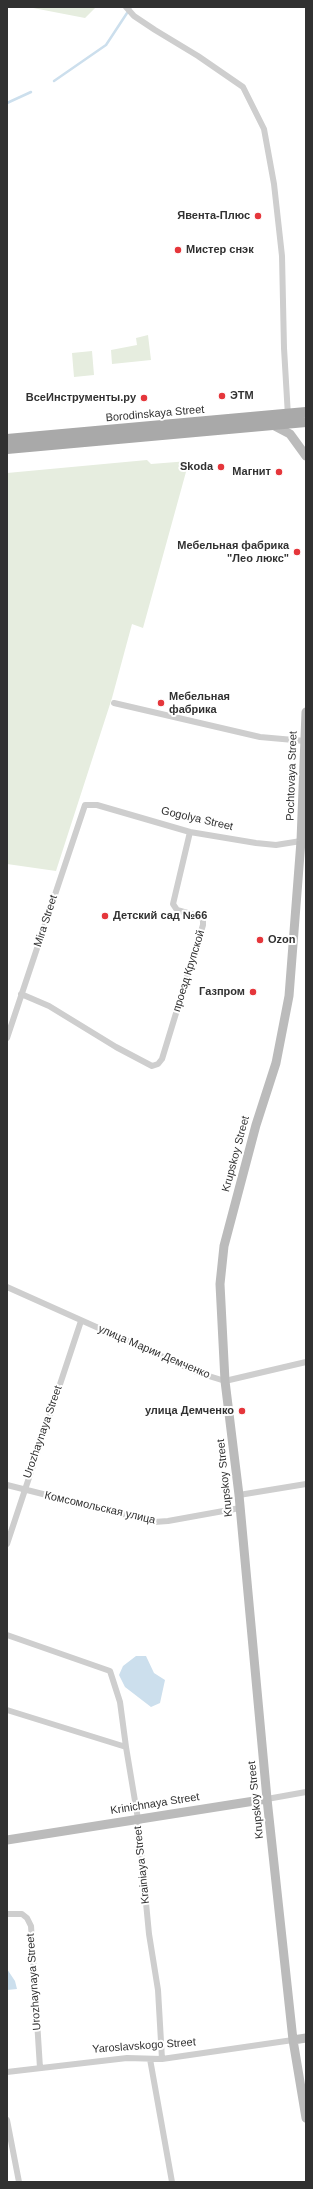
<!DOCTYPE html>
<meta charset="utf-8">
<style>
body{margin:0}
#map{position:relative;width:313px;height:2189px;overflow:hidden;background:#fff;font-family:Arial,sans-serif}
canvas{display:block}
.frame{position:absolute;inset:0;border:8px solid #313131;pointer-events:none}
</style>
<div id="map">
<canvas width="313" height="2189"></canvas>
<div class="frame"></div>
</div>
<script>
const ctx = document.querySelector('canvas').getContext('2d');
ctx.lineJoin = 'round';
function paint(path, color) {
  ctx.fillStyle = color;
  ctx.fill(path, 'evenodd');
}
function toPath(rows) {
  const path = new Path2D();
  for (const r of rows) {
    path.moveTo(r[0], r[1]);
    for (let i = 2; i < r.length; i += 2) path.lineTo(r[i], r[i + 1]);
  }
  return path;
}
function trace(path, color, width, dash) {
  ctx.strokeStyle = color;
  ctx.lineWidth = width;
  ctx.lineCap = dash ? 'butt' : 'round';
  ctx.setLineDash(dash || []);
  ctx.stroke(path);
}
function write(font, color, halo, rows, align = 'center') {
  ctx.font = font + ' Arial,sans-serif';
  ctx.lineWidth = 4;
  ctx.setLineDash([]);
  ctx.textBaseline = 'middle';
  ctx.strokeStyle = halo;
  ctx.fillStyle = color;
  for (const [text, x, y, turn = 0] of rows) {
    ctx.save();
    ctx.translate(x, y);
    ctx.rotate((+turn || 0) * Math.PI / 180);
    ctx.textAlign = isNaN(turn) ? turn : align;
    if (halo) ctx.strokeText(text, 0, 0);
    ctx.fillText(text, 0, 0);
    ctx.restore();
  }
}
paint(toPath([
 [28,7,96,7,85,18],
 [148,335,151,360,112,364,111,350,137,345,136,338],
 [92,351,94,375,74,377,72,353],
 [147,460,151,464,189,461,143,628,132,624,112,698,56,871,7,864,7,473]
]), '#e6eddf');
paint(toPath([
 [136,1656,146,1656,154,1673,165,1680,160,1703,151,1707,125,1687,119,1675,123,1666],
 [7,1969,15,1981,17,1989,7,1990]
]), '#ccdfed');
trace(toPath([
 [54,81,106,45,131,7],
 [7,103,31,92]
]), '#ccdfed', 2.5);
trace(toPath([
 [126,7,134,16,155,30,198,56,243,87,264,129,274,184,282,256,284,348,288,416],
 [114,703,260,737,305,741],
 [21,994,49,1006,116,1047,152,1066,158,1064,162,1059,203,925,203,920,198,916,177,910,173,904,190,832],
 [7,1038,85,805,97,805,190,832,256,843,276,845,301,841],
 [7,1287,199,1373,225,1381,306,1362],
 [7,1485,154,1522,168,1521,240,1508],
 [239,1495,306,1484],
 [7,1544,81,1321],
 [7,1635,110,1671,120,1702,126,1747],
 [7,1710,126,1747,138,1819,149,1934,158,1990,162,2059],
 [267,1799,306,1792],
 [7,1914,22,1914,27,1918,31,1926,40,2068],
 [150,2059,172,2182],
 [7,2072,127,2058,162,2059,293,2040],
 [7,2120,19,2182]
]), '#cecece', 6);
trace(toPath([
 [271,424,290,434,306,456],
 [306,712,301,841,289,996,276,1063,256,1125,224,1246,220,1284,225,1381,239,1495,267,1799,293,2040,306,2118],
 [7,1840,267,1799],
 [293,2040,306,2038]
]), '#bbb', 9);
trace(toPath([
 [7,439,306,412],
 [7,449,306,422]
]), '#a9a9a9', 10);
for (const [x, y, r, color] of [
 [258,216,4,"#e5363b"],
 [178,250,4,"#e5363b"],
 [222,396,4,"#e5363b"],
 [144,398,4,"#e5363b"],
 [221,467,4,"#e5363b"],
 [279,472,4,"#e5363b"],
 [297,552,4,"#e5363b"],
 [161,703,4,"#e5363b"],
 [105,916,4,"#e5363b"],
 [260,940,4,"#e5363b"],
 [253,992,4,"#e5363b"],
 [242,1411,4,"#e5363b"]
]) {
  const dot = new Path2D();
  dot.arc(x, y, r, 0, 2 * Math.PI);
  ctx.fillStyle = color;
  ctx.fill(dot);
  trace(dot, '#fff', 1.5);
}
write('bold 11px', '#313131', '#fff', [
 ["Явента-Плюс",250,216],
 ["Мистер снэк",186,250,"left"],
 ["ЭТМ",230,396,"left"],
 ["ВсеИнструменты.ру",136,398],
 ["Skoda",213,467],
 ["Магнит",271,472],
 ["Мебельная фабрика",289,546],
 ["\"Лео люкс\"",289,559],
 ["Мебельная",169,697,"left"],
 ["фабрика",169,710,"left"],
 ["Детский сад №66",113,916,"left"],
 ["Ozon",268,940,"left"],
 ["Газпром",245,992],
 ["улица Демченко",234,1411]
], 'right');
write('11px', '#313131', '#fff', [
 ["Borodinskaya Street",155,414,-5],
 ["Pochtovaya Street",292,776,-88],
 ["Gogolya Street",197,819,13],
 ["Mira Street",46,921,-72],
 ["проезд Крупской",189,971,-73],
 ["Krupskoy Street",236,1154,-75],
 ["улица Марии Демченко",154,1352,23],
 ["Urozhaynaya Street",43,1432,-71],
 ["Krupskoy Street",225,1478,-96],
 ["Комсомольская улица",100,1508,13],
 ["Krupskoy Street",256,1800,-96],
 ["Krinichnaya Street",155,1804,-9],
 ["Krainiaya Street",142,1865,-96],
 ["Urozhaynaya Street",34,1982,-94],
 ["Yaroslavskogo Street",144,2046,-4]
]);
</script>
